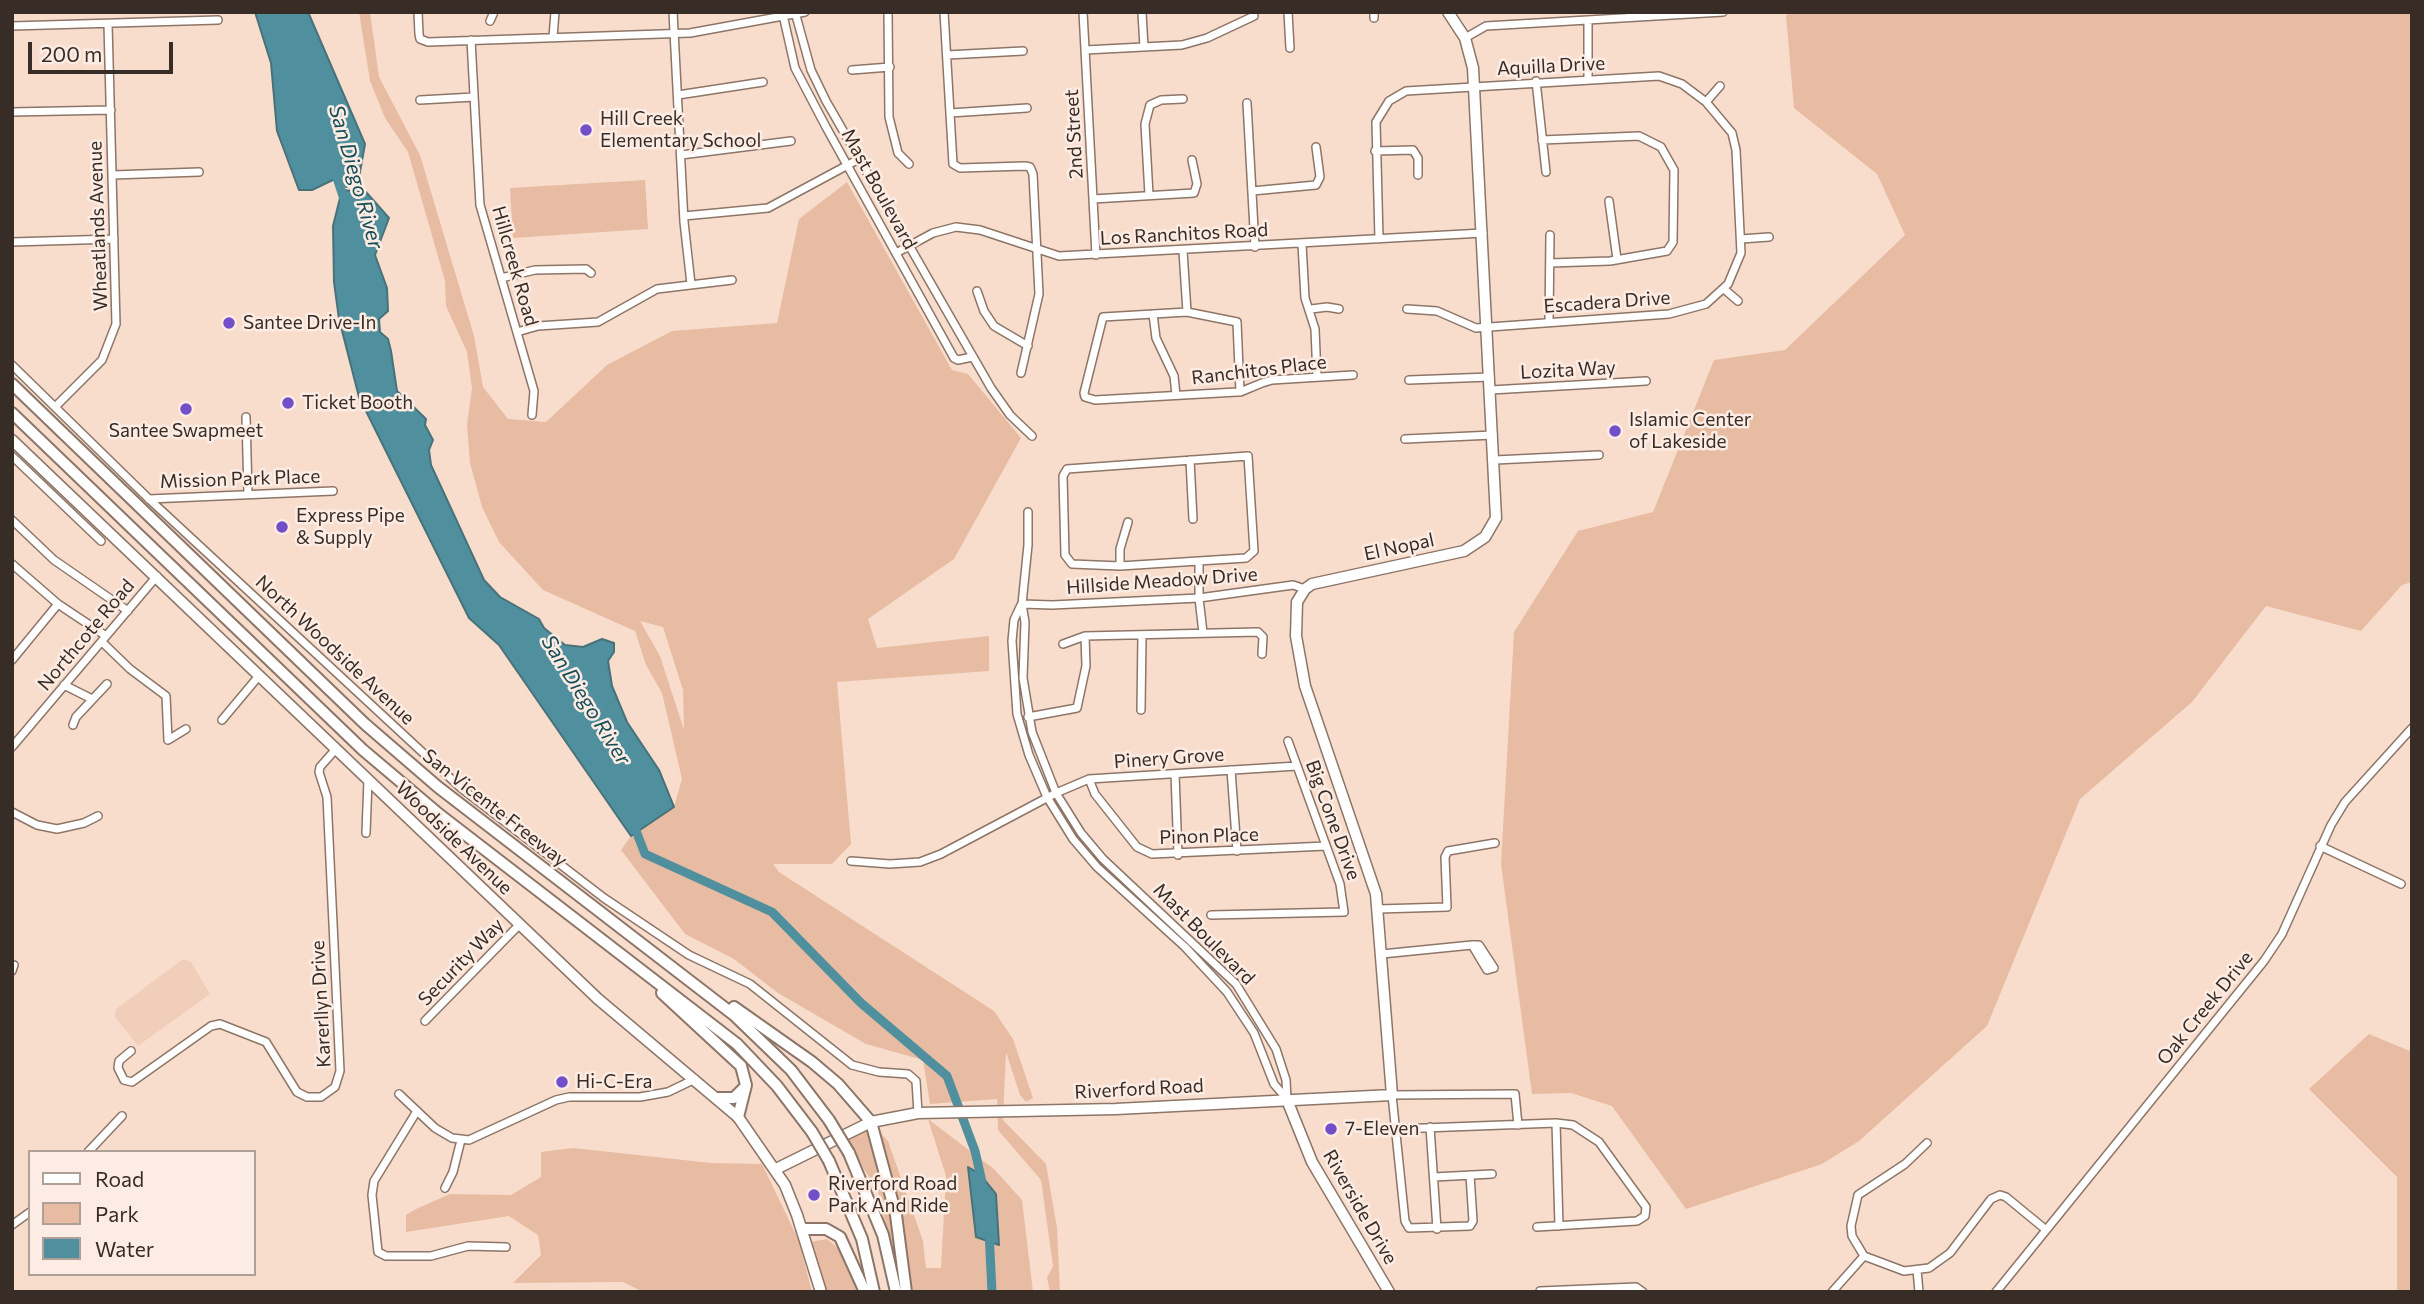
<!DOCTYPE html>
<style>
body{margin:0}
#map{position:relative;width:2424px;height:1304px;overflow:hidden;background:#f8ddcd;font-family:Commissioner,sans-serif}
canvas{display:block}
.frame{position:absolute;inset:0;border:14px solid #372d26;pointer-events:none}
.legend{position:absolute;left:28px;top:1150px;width:228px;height:126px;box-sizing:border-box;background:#fdece3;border:2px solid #aea097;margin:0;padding:9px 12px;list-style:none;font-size:21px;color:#372d26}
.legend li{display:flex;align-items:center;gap:14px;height:35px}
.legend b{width:35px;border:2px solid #aea097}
.scale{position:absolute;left:28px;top:42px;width:145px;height:32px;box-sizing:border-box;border:4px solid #372d26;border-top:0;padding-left:9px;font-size:21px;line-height:24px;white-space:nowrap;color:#372d26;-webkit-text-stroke:5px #fdece3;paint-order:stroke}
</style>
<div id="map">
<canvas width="2424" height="1304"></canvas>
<div class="frame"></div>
<ul class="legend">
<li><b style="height:9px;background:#fff"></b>Road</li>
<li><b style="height:19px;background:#e7bca2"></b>Park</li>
<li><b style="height:19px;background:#50909e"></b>Water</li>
</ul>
<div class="scale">200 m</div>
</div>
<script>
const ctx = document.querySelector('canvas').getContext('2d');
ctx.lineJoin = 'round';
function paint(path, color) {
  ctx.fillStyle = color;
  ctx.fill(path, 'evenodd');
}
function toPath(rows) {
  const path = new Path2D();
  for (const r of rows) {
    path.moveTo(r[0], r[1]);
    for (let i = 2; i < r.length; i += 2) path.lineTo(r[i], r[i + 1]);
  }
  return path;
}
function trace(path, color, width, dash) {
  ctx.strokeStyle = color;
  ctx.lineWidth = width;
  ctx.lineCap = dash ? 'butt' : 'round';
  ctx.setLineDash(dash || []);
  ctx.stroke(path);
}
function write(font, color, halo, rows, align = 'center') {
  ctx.font = font + ' Commissioner,sans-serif';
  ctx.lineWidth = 5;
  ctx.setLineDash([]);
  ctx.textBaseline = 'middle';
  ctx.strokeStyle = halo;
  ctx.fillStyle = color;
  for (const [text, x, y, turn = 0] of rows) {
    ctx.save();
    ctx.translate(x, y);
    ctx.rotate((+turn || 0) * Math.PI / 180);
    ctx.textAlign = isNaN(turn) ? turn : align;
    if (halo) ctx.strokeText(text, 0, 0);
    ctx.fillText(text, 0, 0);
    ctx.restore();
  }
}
paint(toPath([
 [183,959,191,962,210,994,138,1046,115,1017,116,1009]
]), '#f0ceba');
paint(toPath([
 [359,12,370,12,379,77,420,155,474,336,483,387,508,419,546,422,607,365,672,331,777,323,799,219,847,182,952,370,968,374,1021,438,954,559,868,619,877,648,989,636,989,671,837,682,851,844,832,864,773,864,779,872,994,1011,1013,1039,1033,1098,1026,1102,1020,1095,1006,1052,1003,1120,1046,1164,1057,1228,1060,1292,1050,1292,1047,1278,1053,1266,1041,1180,998,1130,997,1099,930,1104,923,1060,866,1044,778,993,734,959,685,934,621,850,631,836,674,807,682,779,662,693,646,665,635,631,543,590,499,542,482,507,470,463,467,425,472,388,467,352,446,306,445,281,408,152,385,118,370,81],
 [640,621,663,627,683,690,684,730,660,656],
 [1791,12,2412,12,2412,582,2402,585,2361,631,2266,606,2192,702,2080,799,1987,1026,1859,1141,1822,1164,1686,1209,1612,1106,1571,1093,1532,1094,1501,864,1514,632,1578,531,1653,512,1714,360,1785,350,1905,235,1877,174,1794,108,1786,15],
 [645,180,648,229,513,238,510,188],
 [2369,1034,2412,1052,2412,1292,2397,1292,2397,1177,2309,1089],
 [928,1119,994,1169,1022,1200,1033,1292,901,1292,878,1191,845,1139,872,1125,888,1141,923,1241,926,1268,941,1268,946,1176],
 [573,1148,711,1163,762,1164,799,1241,812,1292,643,1292,623,1282,513,1283,541,1255,538,1235,509,1216,406,1232,406,1215,416,1209,450,1194,511,1195,541,1177,541,1152],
 [827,1239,844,1253,857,1292,825,1292,810,1242]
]), '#e7bca2');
const water = toPath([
 [255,12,308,12,365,144,358,183,346,187,339,177,312,190,299,190,277,131,271,63,255,12],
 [342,190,366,192,389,218,375,255,387,288,388,311,379,319,380,332,388,339,391,351,397,391,426,419,425,425,433,440,429,450,431,465,484,580,500,597,539,619,544,628,565,645,583,647,602,639,614,643,614,652,608,661,612,686,627,722,659,770,674,807,631,836,499,645,469,618,359,397,339,319,334,282,333,226,342,190],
 [968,1167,980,1174,996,1194,999,1245,976,1237,968,1167]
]);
paint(water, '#50909e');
trace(water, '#48727a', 2);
trace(toPath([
 [334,169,345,202],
 [633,823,645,854,772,912,861,1003,947,1076,975,1151,982,1182],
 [989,1231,992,1292]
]), '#50909e', 9);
const minor = toPath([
 [418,12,419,34,420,39,428,42,690,33,805,12],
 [673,12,684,222,691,284],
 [795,12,811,70,826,101,991,388,1010,415,1032,436],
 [888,12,889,117,898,153,909,164],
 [944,12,953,164,960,168,1025,166,1030,167,1033,174,1039,294,1021,373],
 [1083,12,1096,255],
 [1288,12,1290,48],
 [1374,12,1374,18],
 [1142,13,1144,47],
 [783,15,795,68,826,127,954,358,958,360,972,357],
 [490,21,494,12],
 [1588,21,1588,79],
 [12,26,218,20],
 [553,37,555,12],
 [1465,38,1486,26,1723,12],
 [471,40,480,205,534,391,532,415],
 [1085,50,1182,45,1207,38,1254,16],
 [947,55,1023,51],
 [852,70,890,67],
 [1536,81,1546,172],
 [678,95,763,82],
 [420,100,474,97],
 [1706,102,1720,86],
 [1247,103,1255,247],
 [12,112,111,110],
 [950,113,1027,108],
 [1542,140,1639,136,1661,147,1674,170,1673,242,1667,251,1610,261,1550,263],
 [1375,151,1413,150,1418,158,1418,175],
 [681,155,791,141],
 [113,175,199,172],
 [1252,191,1316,185,1320,177,1316,147],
 [1149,195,1145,124,1150,105,1161,100,1183,99],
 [1093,199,1194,193,1197,184,1192,160],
 [1609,201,1617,259],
 [684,216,768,208,859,159],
 [1379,239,1376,122,1389,101,1406,91,1659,76,1682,84,1706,102,1732,133,1736,150,1741,253,1728,284,1706,304,1669,314,1476,328,1437,311,1407,309],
 [1741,239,1769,237],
 [12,242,114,239],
 [1302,244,1305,298,1315,329,1317,377],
 [1183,251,1187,312],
 [896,253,933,233,956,227,980,230,1059,256,1483,233],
 [501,278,535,270,586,269,591,273],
 [1724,289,1738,301],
 [977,291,984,311,994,326,1028,346],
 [1311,309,1327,307,1339,309],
 [1153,314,1156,338,1174,376,1176,395],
 [1549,322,1550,235],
 [517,332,538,326,598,322,657,289,732,280],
 [12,365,149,499,461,788,604,898,689,955,750,984,852,1065,879,1072,908,1074,916,1081,918,1113],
 [1409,380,1490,377],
 [1491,390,1646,381],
 [1240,392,1237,322,1187,312,1103,317,1084,393,1085,397,1095,400,1237,392,1240,392,1245,390,1262,383,1272,380,1353,375],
 [56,406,102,360,116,324,108,24],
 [246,417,248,494],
 [1405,439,1493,435],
 [12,456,101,541],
 [1248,456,1254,551,1246,558,1120,566,1072,564,1065,555,1063,476,1067,469,1248,456],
 [1190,460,1193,519],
 [1495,460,1599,455],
 [149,499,333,491],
 [1028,512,1028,545,1022,604,1025,622,1023,678,1032,732,1056,793,1081,833,1103,859,1236,984,1276,1049,1286,1080,1287,1100],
 [12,520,54,560,128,611],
 [1199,561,1199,598,1203,633],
 [12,564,58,604,106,636],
 [1120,566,1120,549,1128,522],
 [1022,604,1052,605,1199,598,1293,585,1305,589],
 [1021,605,1014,620,1012,641,1017,714,1029,755,1047,797,1073,839,1097,867,1185,947,1227,992,1254,1033,1274,1084,1287,1099],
 [102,642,130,669,166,696,168,740,186,729],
 [1063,644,1085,636,1258,632,1263,637,1262,654],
 [12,660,58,604],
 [64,685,92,699],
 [1141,710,1142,635],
 [1028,717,1077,708,1086,666,1085,636],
 [222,720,258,677],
 [73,725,76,717,107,684],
 [12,747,157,576],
 [1231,770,1237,851],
 [1175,774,1178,855],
 [1089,779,1095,794,1137,847,1152,854,1326,846],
 [12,812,37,825,57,829,84,823,98,816],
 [366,833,368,780],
 [2320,846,2401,884],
 [851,861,890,864,920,862,941,854,1056,793,1089,779,1297,766],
 [1378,909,1447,907,1445,857,1448,851,1495,843],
 [1211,915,1344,912,1340,884,1288,741],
 [1382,954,1472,945,1479,945,1494,968,1487,970,1472,945],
 [12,971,14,965],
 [425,1021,519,925],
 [131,1051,119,1061,118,1068,124,1080,132,1082,211,1026,220,1024,266,1042,297,1092,307,1097,321,1097,335,1087,340,1071,327,797,319,772,320,767,335,750],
 [399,1094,435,1128,452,1138,469,1140,556,1100,569,1097,640,1097,668,1092,695,1079],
 [417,1111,374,1181,372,1195,378,1252,386,1256,431,1256,468,1246,506,1247],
 [1556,1123,1559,1226],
 [1430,1127,1437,1229],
 [1397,1129,1556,1123,1573,1125,1599,1142,1646,1207,1645,1216,1637,1221,1537,1227],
 [1927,1143,1905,1164,1858,1195,1851,1226,1852,1236,1864,1256,1904,1271,1929,1268,1950,1253,1991,1199,2000,1195,2006,1197,2045,1229],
 [88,1152,122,1116],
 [1470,1175,1473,1221,1470,1226,1409,1228,1405,1221,1392,1095,1515,1094,1518,1125],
 [1434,1177,1492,1174],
 [445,1188,453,1172,461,1140],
 [12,1225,30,1212],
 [1917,1270,1919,1292],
 [1540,1291,1636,1287,1643,1292],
 [1832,1292,1864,1256],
 [1996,1292,2264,961,2282,934,2331,825,2345,802,2412,728]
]);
const major = toPath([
 [12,440,598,999,738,1117,785,1185,797,1215,821,1292],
 [1287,1100,1312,1162,1389,1292],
 [776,1169,871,1122,918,1113,1116,1109,1392,1095,1376,894,1305,686,1296,636,1297,602,1305,589,1312,584,1464,551,1485,537,1496,518,1473,68,1465,38,1448,12]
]);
const highway = toPath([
 [12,384,365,724,438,787,734,1015,791,1070,829,1120],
 [12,413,363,750,440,815,737,1044,777,1086,812,1132],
 [662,993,741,1066,746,1085,738,1117],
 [734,1007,812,1062,838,1084,871,1122,896,1215,906,1292],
 [717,1098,734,1098,744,1088],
 [849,1153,883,1235,896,1292],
 [829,1161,862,1239,874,1292],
 [802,1229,826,1229,840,1237,865,1292]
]);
trace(minor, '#8d7567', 10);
trace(major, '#8d7567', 13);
trace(highway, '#8d7567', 14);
trace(minor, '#fff', 7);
trace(major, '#fff', 10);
trace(highway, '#fff', 10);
const highwayBridge = toPath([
 [829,1120,849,1153],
 [812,1132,829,1161]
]);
trace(highwayBridge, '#8d7567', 14, []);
trace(highwayBridge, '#fff', 10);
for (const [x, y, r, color] of [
 [586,130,7,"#724fc8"],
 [229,323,7,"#724fc8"],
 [288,403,7,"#724fc8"],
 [186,409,7,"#724fc8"],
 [1615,431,7,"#724fc8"],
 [282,527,7,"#724fc8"],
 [562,1082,7,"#724fc8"],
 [1331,1129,7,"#724fc8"],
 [814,1195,7,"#724fc8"]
]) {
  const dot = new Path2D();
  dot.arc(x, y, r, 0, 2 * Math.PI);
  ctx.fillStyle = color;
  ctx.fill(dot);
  trace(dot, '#fdece3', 2.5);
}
write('19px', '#372d26', '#fdece3', [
 ["Aquilla Drive",1551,66,-3],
 ["2nd Street",1074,134,-93],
 ["Mast Boulevard",879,189,61],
 ["Wheatlands Avenue",98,226,-92],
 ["Los Ranchitos Road",1184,234,-3],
 ["Hillcreek Road",515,266,74],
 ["Escadera Drive",1607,302,-4],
 ["Ranchitos Place",1259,370,-7],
 ["Lozita Way",1568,370,-3],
 ["Mission Park Place",240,479,-2],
 ["El Nopal",1399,547,-12],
 ["Hillside Meadow Drive",1162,581,-4],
 ["Northcote Road",86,635,-50],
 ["North Woodside Avenue",335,650,43],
 ["Pinery Grove",1169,758,-4],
 ["San Vicente Freeway",495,808,38],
 ["Big Cone Drive",1333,820,70],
 ["Pinon Place",1209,836,-2],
 ["Woodside Avenue",454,838,44],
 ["Mast Boulevard",1204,934,45],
 ["Security Way",461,962,-46],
 ["Karerllyn Drive",321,1004,-93],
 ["Oak Creek Drive",2205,1008,-51],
 ["Riverford Road",1139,1089,-3],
 ["Riverside Drive",1360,1207,60]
]);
write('19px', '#372d26', '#fdece3', [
 ["Hill Creek",600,119],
 ["Elementary School",600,141],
 ["Santee Drive-In",243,323],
 ["Ticket Booth",302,403],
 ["Islamic Center",1629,420],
 ["of Lakeside",1629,442],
 ["Santee Swapmeet",186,431,"center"],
 ["Express Pipe",296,516],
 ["& Supply",296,538],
 ["Hi-C-Era",576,1082],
 ["7-Eleven",1345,1129],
 ["Riverford Road",828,1184],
 ["Park And Ride",828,1206]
], 'left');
write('italic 21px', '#164f5a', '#fdece3', [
 ["San Diego River",356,177,74],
 ["San Diego River",586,700,58]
]);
</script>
